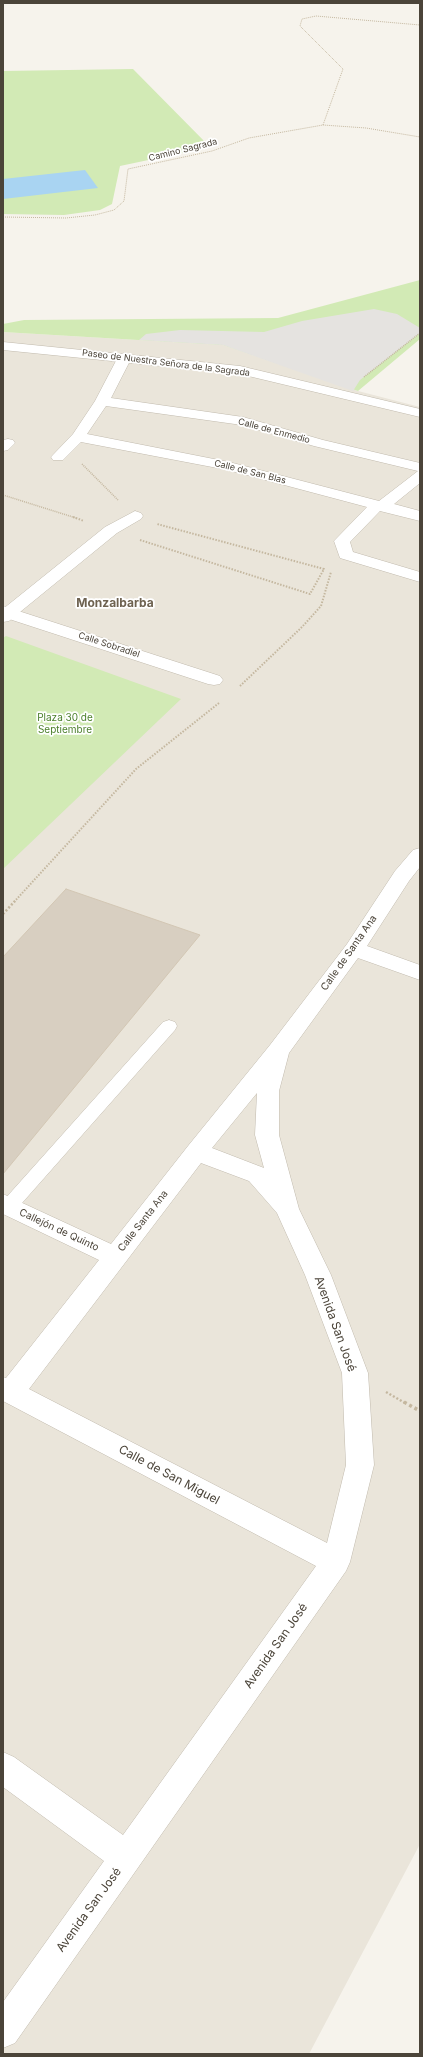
<!DOCTYPE html>
<meta charset="utf-8">
<style>
body{margin:0}
#map{position:relative;width:423px;height:2057px;overflow:hidden;background:#f6f3ec;font-family:Inter,sans-serif}
canvas{display:block}
.frame{position:absolute;inset:0;border:4px solid #4b4439;pointer-events:none}
</style>
<div id="map">
<canvas width="423" height="2057"></canvas>
<div class="frame"></div>
</div>
<script>
const ctx = document.querySelector('canvas').getContext('2d');
ctx.lineJoin = 'round';
function paint(path, color) {
  ctx.fillStyle = color;
  ctx.fill(path, 'evenodd');
}
function toPath(rows) {
  const path = new Path2D();
  for (const r of rows) {
    path.moveTo(r[0], r[1]);
    for (let i = 2; i < r.length; i += 2) path.lineTo(r[i], r[i + 1]);
  }
  return path;
}
function trace(path, color, width, dash) {
  ctx.strokeStyle = color;
  ctx.lineWidth = width;
  ctx.lineCap = dash ? 'butt' : 'round';
  ctx.setLineDash(dash || []);
  ctx.stroke(path);
}
function write(font, color, halo, rows, align = 'center') {
  ctx.font = font + ' Inter,sans-serif';
  ctx.lineWidth = 3.5;
  ctx.setLineDash([]);
  ctx.textBaseline = 'middle';
  ctx.strokeStyle = halo;
  ctx.fillStyle = color;
  for (const [text, x, y, turn = 0] of rows) {
    ctx.save();
    ctx.translate(x, y);
    ctx.rotate((+turn || 0) * Math.PI / 180);
    ctx.textAlign = isNaN(turn) ? turn : align;
    if (halo) ctx.strokeText(text, 0, 0);
    ctx.fillText(text, 0, 0);
    ctx.restore();
  }
}
paint(toPath([
 [3,332,223,345,358,391,420,407,420,1844,309,2054,3,2054]
]), '#eae5da');
paint(toPath([
 [133,69,210,147,120,166,112,204,100,210,64,215,3,214,3,71],
 [420,280,420,339,358,391,223,345,3,332,3,324,24,320,278,318],
 [6,636,181,699,3,869,3,638]
]), '#d2eab5');
paint(toPath([
 [374,309,397,314,420,328,420,333,360,380,353,391,223,345,139,340,146,334,180,330,264,332,302,321]
]), '#e5e3e0');
paint(toPath([
 [85,170,98,188,3,199,3,179]
]), '#a9d4f2');
const building = toPath([
 [66,889,200,935,3,1174,3,957,66,889]
]);
paint(building, '#d8cfc1');
trace(building, '#d3c7b4', 1);
const service = toPath([
 [169,1020,175,1022,177,1026,175,1030,15,1211,9,1213,3,1211,3,1201,163,1022,169,1020]
]);
const pedestrian = toPath([
 [8,439,13,440,15,443,8,450,3,451,3,440,8,439],
 [135,511,141,513,143,516,141,519,117,533,9,621,3,622,3,609,105,527,135,511]
]);
const minor = toPath([
 [125,353,130,354,132,357,111,398,243,417,323,440,420,463,420,483,394,504,420,511,420,521,380,511,350,542,353,552,420,572,420,582,340,558,334,541,367,507,228,470,81,442,63,460,53,460,51,457,73,434,95,401,118,357,120,354,125,353],
 [106,406,242,425,314,446,418,471,379,501,229,462,87,434,106,406],
 [3,606,220,676,223,680,220,684,214,685,208,684,3,617,3,606],
 [420,848,420,867,409,881,367,946,420,965,420,980,358,958,289,1053,279,1091,279,1135,299,1209,331,1275,368,1373,374,1465,350,1562,346,1571,15,2043,3,2048,3,2002,104,1861,3,1787,3,1752,14,1757,123,1835,316,1566,3,1401,3,1377,6,1378,99,1260,3,1214,3,1194,111,1244,188,1146,270,1045,347,944,395,871,413,850,420,848],
 [257,1093,255,1135,264,1168,212,1148,257,1093],
 [201,1163,249,1181,277,1213,305,1275,342,1373,346,1465,327,1543,29,1389,201,1163]
]);
const tertiary = toPath([
 [3,342,240,366,420,409,420,417,240,374,3,350,3,342]
]);
trace(service, '#c2bbae', 1);
trace(pedestrian, '#c2bbae', 1);
trace(minor, '#c2bbae', 1);
trace(tertiary, '#c2bbae', 1);
trace(toPath([
 [323,125,343,69,300,26,302,19,316,16,420,25],
 [3,217,66,218,95,215,114,210,124,201,128,169,212,151,249,138,323,125,366,128,420,137]
]), '#c4b79f', 1, [1, 1]);
trace(toPath([
 [364,377,420,333],
 [82,464,118,500],
 [3,495,76,518]
]), '#c4b79f', 1.5, [1, 1]);
trace(toPath([
 [73,517,84,521],
 [140,540,310,594,324,569,157,524],
 [240,686,302,627,321,606,331,572],
 [14,902,136,769,219,703]
]), '#c4b79f', 2, [1.5, 1.5]);
trace(toPath([
 [3,914,15,901],
 [386,1392,405,1403]
]), '#c4b79f', 2.5, [2, 2]);
trace(toPath([
 [404,1402,420,1411]
]), '#c4b79f', 3.5, [3, 3]);
paint(service, '#fff');
paint(pedestrian, '#fff');
paint(minor, '#fff');
paint(tertiary, '#fff');
write('9px', '#4b4439', '#fff', [
 ["Camino Sagrada",183,150,-14],
 ["Paseo de Nuestra Señora de la Sagrada",166,363,7],
 ["Calle de Enmedio",274,431,15],
 ["Calle de San Blas",250,472,14],
 ["Calle Sobradiel",109,645,18]
]);
write('10px', '#4a7f2a', '#fff', [
 ["Plaza 30 de",65,718],
 ["Septiembre",65,730]
]);
write('10px', '#4b4439', '#fff', [
 ["Calle de Santa Ana",349,953,-55],
 ["Calle Santa Ana",143,1221,-52],
 ["Callejón de Quinto",59,1230,25]
]);
write('bold 12px', '#6e6250', '#fff', [
 ["Monzalbarba",115,603]
]);
write('12px', '#4b4439', '#fff', [
 ["Avenida San José",335,1324,70],
 ["Calle de San Miguel",169,1475,28],
 ["Avenida San José",276,1646,-55],
 ["Avenida San José",89,1910,-54]
]);
</script>
